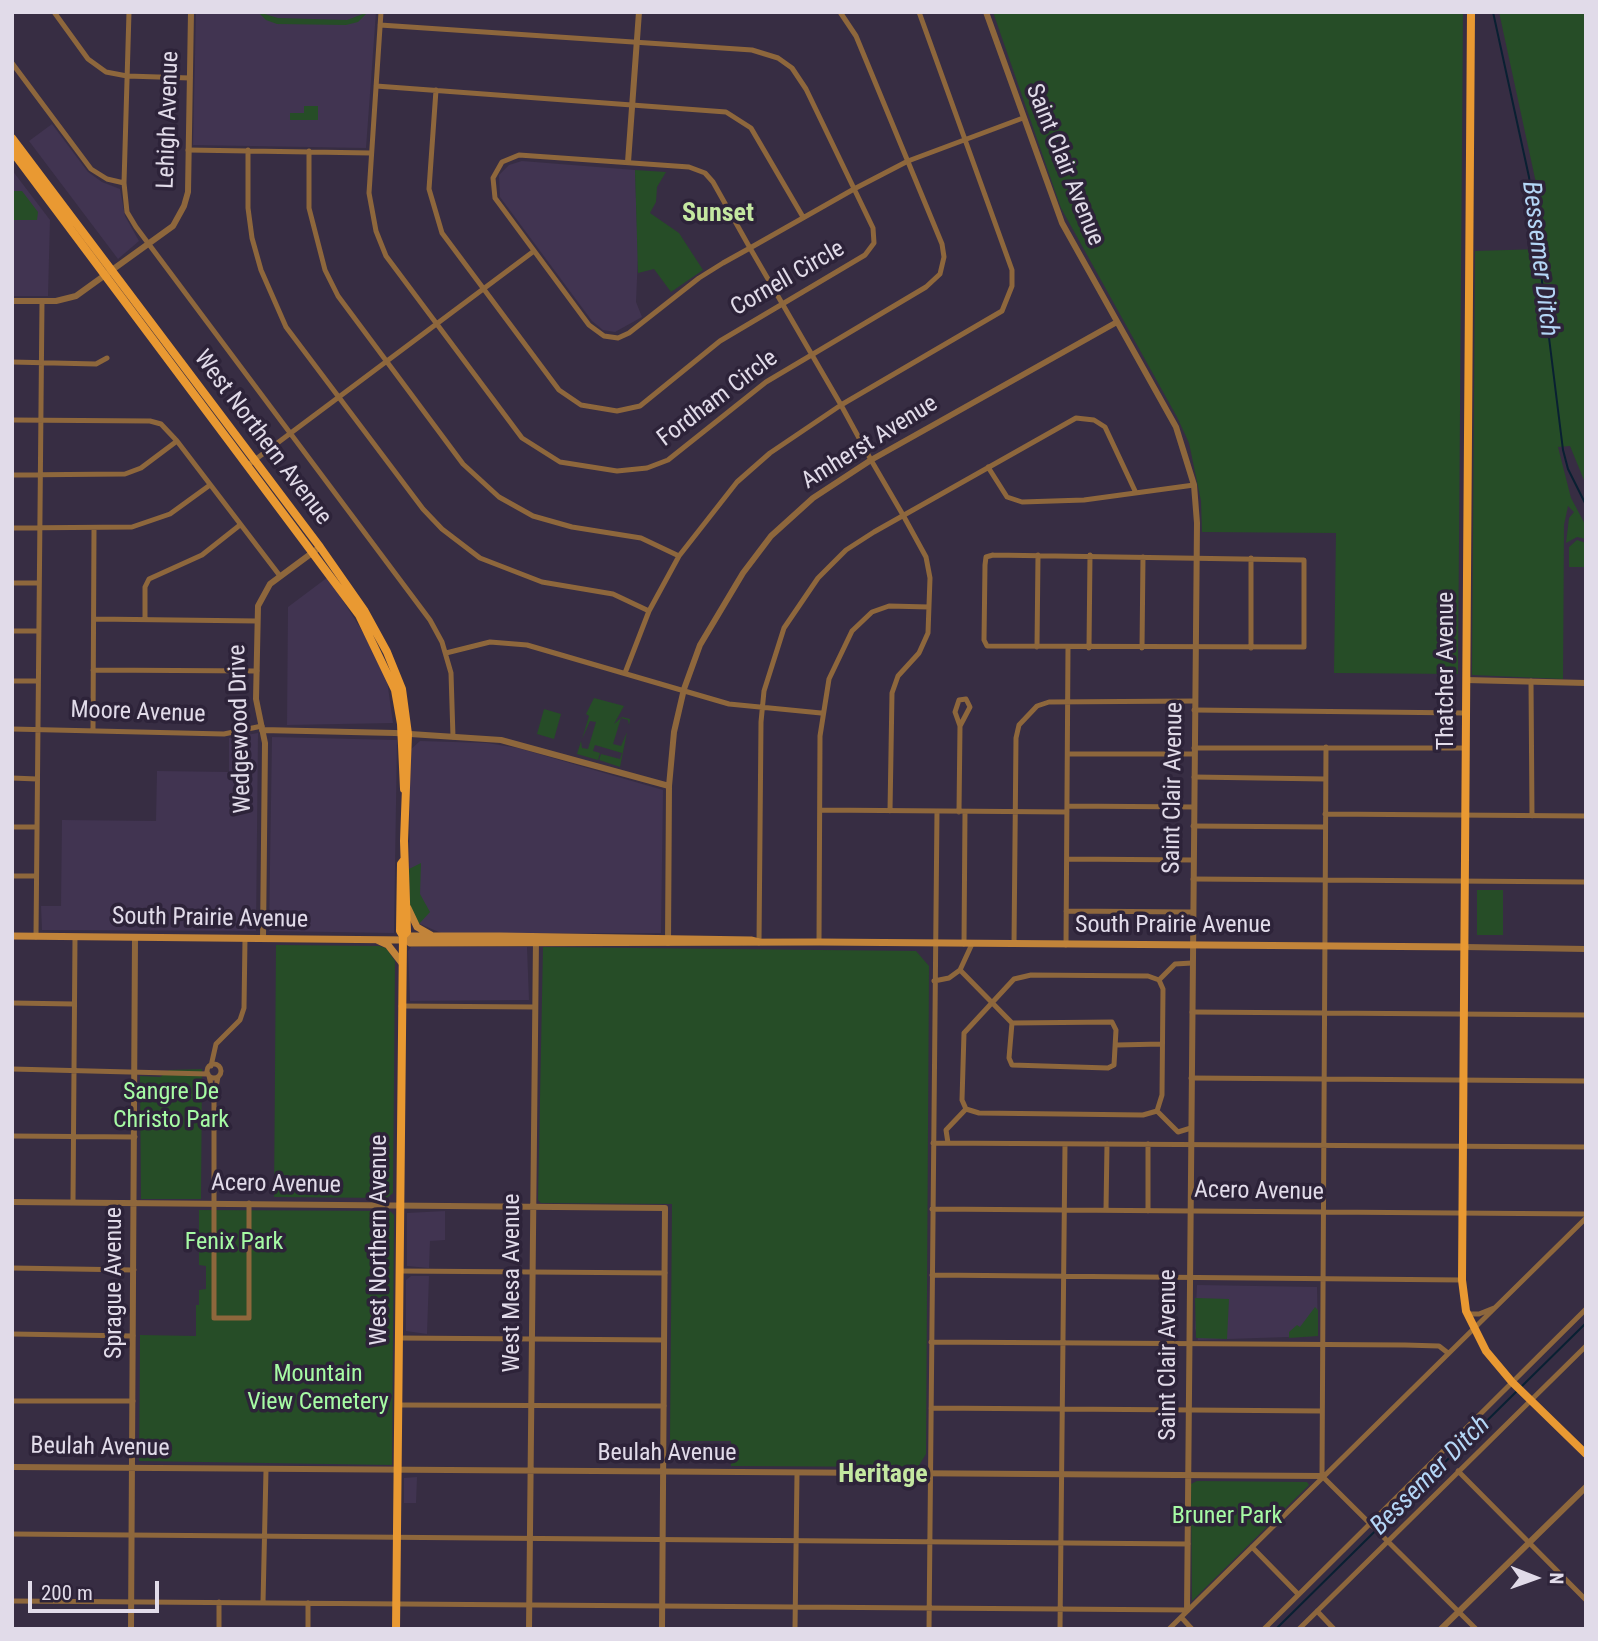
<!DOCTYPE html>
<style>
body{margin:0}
#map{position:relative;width:1598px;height:1641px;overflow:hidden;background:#372d43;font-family:"Roboto Condensed",sans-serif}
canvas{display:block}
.frame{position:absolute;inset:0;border:14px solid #e1dbe9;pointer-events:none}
.north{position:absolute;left:1500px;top:1543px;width:70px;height:70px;-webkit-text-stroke:5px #2d2339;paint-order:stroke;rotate:91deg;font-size:19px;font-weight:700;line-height:28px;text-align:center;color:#e1dbe9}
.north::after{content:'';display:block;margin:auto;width:24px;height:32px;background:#e1dbe9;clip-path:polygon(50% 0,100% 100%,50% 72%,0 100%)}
.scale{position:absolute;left:28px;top:1581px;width:131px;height:32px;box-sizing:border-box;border:4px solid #e1dbe9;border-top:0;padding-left:9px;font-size:21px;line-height:24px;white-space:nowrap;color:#e1dbe9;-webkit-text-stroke:5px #2d2339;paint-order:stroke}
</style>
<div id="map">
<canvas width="1598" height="1641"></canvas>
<div class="frame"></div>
<div class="north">N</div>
<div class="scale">200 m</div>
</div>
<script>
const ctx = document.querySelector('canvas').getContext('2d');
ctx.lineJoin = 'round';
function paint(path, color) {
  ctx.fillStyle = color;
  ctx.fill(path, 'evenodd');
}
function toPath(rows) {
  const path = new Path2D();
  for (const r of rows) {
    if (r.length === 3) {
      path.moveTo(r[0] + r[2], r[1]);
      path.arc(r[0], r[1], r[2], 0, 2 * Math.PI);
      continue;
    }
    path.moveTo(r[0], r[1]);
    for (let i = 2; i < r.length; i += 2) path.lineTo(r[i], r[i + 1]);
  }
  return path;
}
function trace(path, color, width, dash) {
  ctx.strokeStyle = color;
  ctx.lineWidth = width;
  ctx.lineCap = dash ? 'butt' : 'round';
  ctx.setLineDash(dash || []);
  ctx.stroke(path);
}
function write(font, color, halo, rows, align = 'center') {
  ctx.font = font + ' "Roboto Condensed",sans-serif';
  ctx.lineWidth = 7;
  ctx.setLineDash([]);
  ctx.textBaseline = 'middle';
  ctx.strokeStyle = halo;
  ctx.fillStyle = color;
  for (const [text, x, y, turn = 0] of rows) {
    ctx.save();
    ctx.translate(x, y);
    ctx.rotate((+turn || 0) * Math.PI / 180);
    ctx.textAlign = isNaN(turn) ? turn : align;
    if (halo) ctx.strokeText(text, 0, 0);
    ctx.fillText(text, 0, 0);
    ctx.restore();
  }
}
paint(toPath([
 [196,12,376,12,366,148,193,145],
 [52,124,88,172,102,182,120,189,125,216,139,241,118,259,29,141],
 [522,161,635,170,638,256,636,302,642,317,615,332,603,330,592,321,500,197,499,175,509,165],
 [12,170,50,220,48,296,12,296],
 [328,577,366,637,387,680,393,723,287,725,288,607],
 [258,733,256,931,42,930,41,906,61,906,62,820,156,821,157,771,229,772,229,738],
 [272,737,397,740,394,933,269,931],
 [420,741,487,743,518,748,663,790,661,933,441,933,418,923,409,901,410,750],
 [411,947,527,947,529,1000,410,1001,408,951],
 [445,1211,445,1240,430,1241,429,1268,407,1266,407,1213],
 [411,1276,429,1276,427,1334,406,1331,406,1280],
 [1197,1285,1317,1287,1318,1336,1198,1340,1195,1328],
 [417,1477,416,1503,404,1503,404,1478]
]), '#413451');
paint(toPath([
 [258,12,278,18,347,20,368,12,358,22,346,25,277,24,266,20],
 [993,12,1463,12,1458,674,1334,673,1336,533,1202,532,1201,501,1189,443,1177,417,1061,208],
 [1499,12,1586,12,1586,485,1570,446,1558,447,1571,498,1586,526,1586,539,1577,537,1566,543,1569,518,1574,512,1568,506,1564,525,1563,679,1472,675,1475,251,1541,249,1536,183],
 [304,106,318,106,318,120,290,120,290,113,304,113],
 [635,170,666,172,657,187,656,202,650,213,679,233,703,270,671,292,654,269,638,273],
 [12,191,22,191,38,212,37,220,12,220],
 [1577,540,1586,543,1586,567,1569,567,1569,547],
 [594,698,624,706,614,724,622,717,630,719,629,725,628,720,621,718,613,744,621,746,627,732,620,767,599,760,601,754,620,759,622,753,595,745,593,751,600,753,598,760,577,754,581,741,582,748,588,749,596,722,590,721,582,739,589,716,586,714],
 [544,709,561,714,554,739,537,734],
 [421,863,420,894,430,912,419,924,410,908,409,869],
 [1477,890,1503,890,1503,935,1477,935],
 [276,945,379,946,386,948,395,961,393,1193,387,1198,274,1197],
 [543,947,916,951,929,966,926,1454,918,1467,731,1466,731,1441,670,1441,672,1204,541,1203,538,1200],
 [202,1069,201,1199,141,1199,140,1076,160,1077,169,1070],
 [199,1210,390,1211,394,1215,392,1465,139,1461,140,1335,196,1336,196,1305,199,1305,199,1290,206,1289,206,1266,199,1265],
 [1195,1298,1229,1299,1227,1339,1196,1338],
 [1315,1307,1318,1310,1318,1336,1289,1338,1289,1332,1297,1325,1300,1327],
 [1197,1481,1307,1482,1309,1485,1192,1601,1191,1484]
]), '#264d27');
trace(toPath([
 [1493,12,1529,177,1563,450,1568,469,1586,505],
 [1522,1386,1586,1323],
 [1276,1629,1518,1390]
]), '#092032', 2);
trace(toPath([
 [54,12,88,59,106,72,127,76,190,78],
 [129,12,124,183,127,212,136,227,430,620,442,642,451,673,453,737],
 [381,12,369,193,376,231,386,256,522,438,560,462,617,471,647,468,668,460,766,382,926,287,940,274,944,257,942,244,856,36,840,12],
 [380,25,752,50,778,58,792,68,806,89,873,228,874,243,865,255,720,341,640,406,617,411,581,405,559,390,442,233,429,189,436,90],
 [12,63,91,169,107,179,124,183],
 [376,86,726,112,751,128,803,217],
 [188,150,371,153],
 [248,150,248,208,252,238,261,270,286,327,423,509,442,529,480,558,542,582,613,594,649,611],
 [309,151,309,208,325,270,338,296,463,464,499,497,533,516,572,527,641,538,679,556],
 [12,362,96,364,107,358],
 [12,420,150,421,161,424,177,441,280,576],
 [248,465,534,251],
 [988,467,1007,497,1022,502,1084,500,1194,485],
 [12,475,125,474,141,468,177,441],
 [12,528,132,527,170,514,210,485],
 [993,555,1304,560,1304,647,987,646,984,640,985,565,986,557,993,555],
 [12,583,38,583],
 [94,619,257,621],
 [145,619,145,587,149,579,202,555,240,525],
 [12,631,38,631],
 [1037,647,1038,555],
 [1089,648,1090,555],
 [1142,648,1143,557],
 [1251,648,1251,558],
 [446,653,490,642,527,645,729,704,821,713],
 [93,670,257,671],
 [625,673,649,611,679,556,737,482,770,453,841,405,1002,311,1012,286,1012,270,919,12],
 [12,681,37,681],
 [1531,681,1532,816],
 [1194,710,1465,713],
 [12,729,224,734,262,726],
 [93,731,94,530],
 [1326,747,1322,1476,1476,1629],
 [1194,748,1465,748],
 [1068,754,1194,754],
 [1194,777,1325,779],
 [12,778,37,779],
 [1067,806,1194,807],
 [820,810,1067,812],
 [890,811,892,693,898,676,919,653,928,633,930,578,926,557,903,515,871,460,841,405,750,248,713,182,705,173,689,167,519,155,502,162,493,178,495,198,589,325,604,336,618,338,629,333,699,278,723,263,750,248,854,189,908,161,1023,118],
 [959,812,960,726,955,712,959,700,966,699,970,707,960,726],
 [1325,814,1586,816],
 [1193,826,1325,827],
 [12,827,37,827],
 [1067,859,1193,860],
 [12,876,36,876],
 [1193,879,1586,882],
 [1066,911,1193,912],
 [36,937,42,301],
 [819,942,820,736,829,679,852,631,872,612,889,606,929,607],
 [759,943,761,722,764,691,784,628,818,578,846,550,874,532,1076,418,1094,420,1105,427,1136,493],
 [964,944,965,812],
 [1014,944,1016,738,1019,725,1037,706,1049,702,1195,701],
 [1066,945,1068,647],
 [960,970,1012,1023,1009,1058,1012,1065,1108,1068,1114,1065,1116,1030,1112,1022,1012,1023],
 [934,981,949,978,960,970,972,944],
 [12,1003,74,1004],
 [401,1006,534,1007],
 [1192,1012,1586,1015],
 [1116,1045,1162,1044],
 [214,1071,7],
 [211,1066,216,1044,240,1020,244,1008,245,939],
 [12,1069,208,1074],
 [209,1076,214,1097,214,1318,249,1318,249,1203],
 [1191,1078,1586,1081],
 [214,1097,218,1077],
 [966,1109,979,1113,1143,1115,1157,1111,1178,1132,1191,1128],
 [1157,1111,1162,1095,1163,989,1159,980],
 [12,1136,135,1137],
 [933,1143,1586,1147],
 [948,1143,946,1130,966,1109,962,1100,964,1033,1014,979,1031,975,1148,976,1159,980,1175,964,1192,963],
 [73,1202,75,937],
 [932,1209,1586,1214],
 [1106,1210,1107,1144],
 [1148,1211,1148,1144],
 [12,1268,134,1270],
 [399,1271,665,1273],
 [932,1275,1462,1280],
 [1468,1314,1479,1314,1494,1308],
 [12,1334,133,1336],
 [399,1338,664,1340],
 [931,1342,1405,1345,1439,1346,1448,1353],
 [12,1401,133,1401],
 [399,1405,664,1406],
 [931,1408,1322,1411],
 [1458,1471,1586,1600],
 [12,1534,1188,1544],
 [1252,1547,1298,1594],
 [12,1601,1187,1610],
 [263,1603,266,1470],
 [1317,1611,1334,1629],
 [1181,1617,1192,1629],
 [219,1629,219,1602],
 [308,1629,308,1603],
 [795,1629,797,1474],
 [929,1629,937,811],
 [1060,1629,1065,1144],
 [1169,1629,1586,1218],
 [1264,1629,1586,1309],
 [1299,1629,1586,1346]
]), '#8e673c', 5);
trace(toPath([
 [986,12,1062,223,1176,427,1194,485,1197,523,1187,1610],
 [628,162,639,12],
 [12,301,56,301,76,296,173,226,184,206,188,192,191,12],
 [1466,680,1586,683],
 [262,730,395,733,501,740,669,786],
 [263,939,265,743,256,699,258,606,270,584,320,547],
 [668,943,669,786,674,732,684,689,700,645,743,573,771,536,813,498,871,460,1117,322],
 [1465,947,1586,949],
 [12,1202,665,1208,662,1629],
 [12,1467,1322,1476],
 [131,1629,135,937],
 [529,1629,536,938],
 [1441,1629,1586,1487]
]), '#8e673c', 6);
trace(toPath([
 [408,908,417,927,431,935],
 [12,936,407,940,410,936,500,936,751,940,759,942],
 [377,940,388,945,402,963],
 [407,940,410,943,819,942,1465,947]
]), '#c2843a', 7);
trace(toPath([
 [1471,12,1462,1280,1466,1311,1486,1351,1512,1382,1586,1454],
 [12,138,320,547,364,610,387,652,402,689,408,734,404,841,407,932,403,936],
 [12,151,359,615,395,690,401,724,404,789],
 [396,1629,403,936,400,931,401,864,404,860]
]), '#e99932', 8);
write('24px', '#e1dbe9', '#2d2339', [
 ["Lehigh Avenue",169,120,-88],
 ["Saint Clair Avenue",1064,165,68],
 ["Cornell Circle",788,279,-30],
 ["Fordham Circle",718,399,-37],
 ["West Northern Avenue",262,438,53],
 ["Amherst Avenue",870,443,-32],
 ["Thatcher Avenue",1447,671,-90],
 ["Moore Avenue",138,713,2],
 ["Wedgewood Drive",241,729,-92],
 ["Saint Clair Avenue",1174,788,-89],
 ["South Prairie Avenue",210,919,1],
 ["South Prairie Avenue",1173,926],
 ["Acero Avenue",276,1185,1],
 ["Acero Avenue",1259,1192,1],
 ["West Northern Avenue",380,1240,-90],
 ["Sprague Avenue",115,1283,-90],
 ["West Mesa Avenue",513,1283,-90],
 ["Saint Clair Avenue",1169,1355,-90],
 ["Beulah Avenue",100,1448,1],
 ["Beulah Avenue",667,1454]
]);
write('24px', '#a6fba4', '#2d2339', [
 ["Sangre De",171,1093],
 ["Christo Park",171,1121],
 ["Fenix Park",234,1243],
 ["Mountain",318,1375],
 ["View Cemetery",318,1403],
 ["Bruner Park",1227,1517]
]);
write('bold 26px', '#c4e8a1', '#2d2339', [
 ["Sunset",718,214],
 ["Heritage",883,1475]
]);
write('italic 26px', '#b4d6f6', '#2d2339', [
 ["Bessemer Ditch",1539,259,83],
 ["Bessemer Ditch",1431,1476,-45]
]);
</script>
